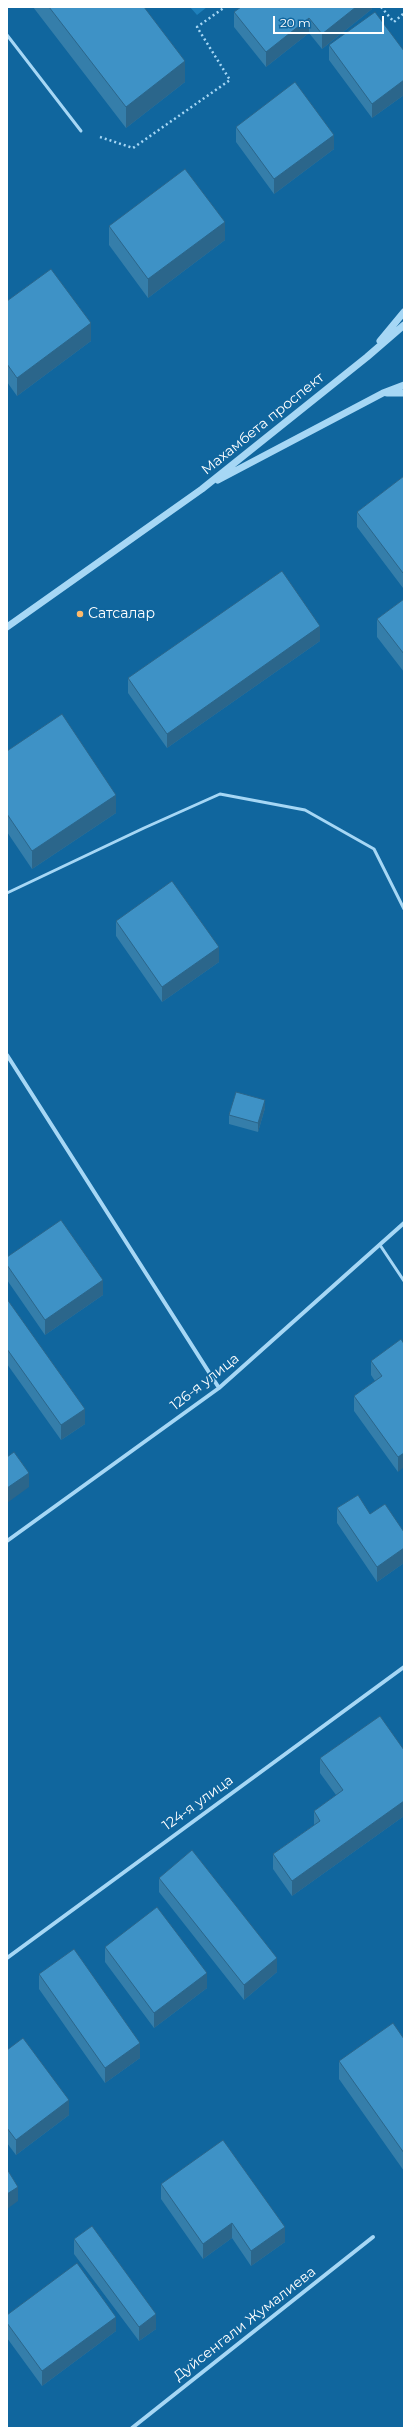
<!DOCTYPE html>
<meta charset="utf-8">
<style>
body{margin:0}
#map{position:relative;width:411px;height:2435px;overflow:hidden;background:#10669e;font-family:Montserrat,sans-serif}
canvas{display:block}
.frame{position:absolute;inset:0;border:8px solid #fff;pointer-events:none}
.scale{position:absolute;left:273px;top:16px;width:111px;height:18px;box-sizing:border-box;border:2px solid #fff;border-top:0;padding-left:5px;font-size:12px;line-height:14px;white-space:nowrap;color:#fff;-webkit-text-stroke:3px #10669e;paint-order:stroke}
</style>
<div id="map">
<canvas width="411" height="2435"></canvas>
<div class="frame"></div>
<div class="scale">20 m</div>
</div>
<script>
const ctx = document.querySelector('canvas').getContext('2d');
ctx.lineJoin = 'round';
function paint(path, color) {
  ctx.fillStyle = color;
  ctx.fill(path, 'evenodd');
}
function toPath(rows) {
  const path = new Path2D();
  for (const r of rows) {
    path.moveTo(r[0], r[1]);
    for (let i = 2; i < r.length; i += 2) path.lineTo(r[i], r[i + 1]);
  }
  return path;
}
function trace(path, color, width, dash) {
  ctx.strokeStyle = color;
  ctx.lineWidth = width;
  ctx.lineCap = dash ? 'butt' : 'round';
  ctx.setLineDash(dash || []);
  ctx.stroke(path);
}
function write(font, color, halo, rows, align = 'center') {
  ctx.font = font + ' Montserrat,sans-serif';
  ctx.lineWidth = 3.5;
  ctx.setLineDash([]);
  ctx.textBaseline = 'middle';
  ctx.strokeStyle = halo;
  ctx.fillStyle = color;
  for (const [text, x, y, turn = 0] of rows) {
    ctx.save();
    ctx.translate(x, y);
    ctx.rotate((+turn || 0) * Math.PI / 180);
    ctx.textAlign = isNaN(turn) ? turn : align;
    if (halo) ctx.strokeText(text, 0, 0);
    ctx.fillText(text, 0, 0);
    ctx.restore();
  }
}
paint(toPath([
 [190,7,207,7,197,15]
]), '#1f80bb');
trace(toPath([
 [381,7,394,22,404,13],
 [100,137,133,148,230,80,197,27,225,7]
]), '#a6d7f5', 2.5, [2, 3]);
trace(toPath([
 [7,35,81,131],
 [7,893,144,828,220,794,305,810,374,849,404,909],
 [380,1245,404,1281]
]), '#a6d7f5', 3);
trace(toPath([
 [7,1055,219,1388],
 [7,1541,219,1388,404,1223],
 [7,1958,404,1667],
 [132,2428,373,2237]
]), '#a6d7f5', 4);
trace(toPath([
 [380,341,404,312],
 [387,393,404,393],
 [218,480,383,393,404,385],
 [7,627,202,489,367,357,404,325]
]), '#a6d7f5', 7);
paint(toPath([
 [33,7,144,7,185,82,126,128],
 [372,7,372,9,322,49,309,33,266,67,234,27,234,12],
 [329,45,404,51,404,95,372,118,329,60],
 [236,127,334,149,274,194,236,142],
 [109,226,225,240,148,298,109,245],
 [7,301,91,341,17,396,7,382],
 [404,476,404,587,403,588,357,527,357,512],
 [404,599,404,672,377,637,377,619],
 [320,641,167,748,128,693,128,678],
 [7,751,116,813,32,869,7,832],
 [116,921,219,962,162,1002,116,936],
 [265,1108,258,1132,229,1124,229,1115],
 [7,1257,103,1295,45,1335,7,1280],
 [7,1299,85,1424,61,1440,7,1364],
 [404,1344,398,1472,354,1411,354,1396,375,1381,371,1375,371,1361],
 [337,1508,370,1514,404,1532,404,1563,377,1582,337,1523],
 [404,1750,404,1816,292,1896,273,1869,273,1854,314,1825,314,1811,336,1795,320,1773,320,1758],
 [159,1878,277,1972,244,2000,159,1892],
 [105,1947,207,1988,154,2028,105,1962],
 [39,1974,140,2058,105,2083,39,1989],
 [404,2039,404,2171,339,2079,339,2061],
 [7,2050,69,2115,16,2155,7,2143],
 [161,2184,285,2242,251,2266,232,2238,203,2259,161,2199],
 [74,2239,156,2329,139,2341,74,2254],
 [7,2315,116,2331,42,2386,7,2338]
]), '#357eaa');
paint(toPath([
 [356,7,372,7,372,9,322,49,322,34],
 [309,18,309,33,266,67,266,52],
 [185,61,185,82,126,128,126,107],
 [404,80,404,95,372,118,372,104],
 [334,135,334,149,274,194,274,179],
 [225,222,225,240,148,298,148,279],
 [91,323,91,341,17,396,17,378],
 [404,572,404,587,403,588,403,573],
 [320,626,320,641,167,748,167,734],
 [116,795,116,813,32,869,32,851],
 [219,947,219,962,162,1002,162,987],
 [265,1100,265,1108,258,1132,258,1123],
 [103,1280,103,1295,45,1335,45,1320],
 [85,1409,85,1424,61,1440,61,1425],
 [404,1453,404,1467,398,1472,398,1457],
 [29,1473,29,1487,7,1503,7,1488],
 [404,1548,404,1563,377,1582,377,1567],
 [404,1801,404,1816,292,1896,292,1881],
 [277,1958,277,1972,244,2000,244,1985],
 [207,1973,207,1988,154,2028,154,2013],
 [140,2043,140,2058,105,2083,105,2068],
 [69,2100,69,2115,16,2155,16,2140],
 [18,2187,18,2201,7,2209,7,2194],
 [232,2223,232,2238,203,2259,203,2244],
 [285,2227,285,2242,251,2266,251,2251],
 [156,2314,156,2329,139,2341,139,2327],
 [116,2317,116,2331,42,2386,42,2371]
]), '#2b668b');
const building = toPath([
 [49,7,144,7,185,61,126,107,49,7],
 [241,7,356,7,322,34,309,18,266,52,234,12,241,7],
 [375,12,404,51,404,80,372,104,329,45,375,12],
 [295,82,334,135,274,179,236,127,295,82],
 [185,169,225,222,148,279,109,226,185,169],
 [51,269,91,323,17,378,7,364,7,301,51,269],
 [404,476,404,572,403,573,357,512,404,476],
 [282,571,320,626,167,734,128,678,282,571],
 [404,599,404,654,377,619,404,599],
 [62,714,116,795,32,851,7,814,7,751,62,714],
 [172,881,219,947,162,987,116,921,172,881],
 [236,1092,265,1100,258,1123,229,1115,236,1092],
 [61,1220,103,1280,45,1320,7,1265,7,1257,61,1220],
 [7,1299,85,1409,61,1425,7,1349,7,1299],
 [401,1339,404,1344,404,1453,398,1457,354,1396,382,1376,371,1361,401,1339],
 [14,1452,29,1473,7,1488,7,1457,14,1452],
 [358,1495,370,1514,385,1504,404,1532,404,1548,377,1567,337,1508,358,1495],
 [380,1716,404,1750,404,1801,292,1881,273,1854,320,1821,314,1811,343,1790,320,1758,380,1716],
 [192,1850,277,1958,244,1985,159,1878,192,1850],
 [157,1907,207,1973,154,2013,105,1947,157,1907],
 [74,1949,140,2043,105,2068,39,1974,74,1949],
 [393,2023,404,2039,404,2153,339,2061,393,2023],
 [23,2038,69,2100,16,2140,7,2128,7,2050,23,2038],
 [223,2140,285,2227,251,2251,232,2223,203,2244,161,2184,223,2140],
 [7,2169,18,2187,7,2194,7,2169],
 [92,2226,156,2314,139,2327,74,2239,92,2226],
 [77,2263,116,2317,42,2371,7,2323,7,2315,77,2263]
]);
paint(building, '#3e92c6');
trace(building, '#2b668b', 1);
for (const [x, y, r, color] of [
 [80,614,4,"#ffba6a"]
]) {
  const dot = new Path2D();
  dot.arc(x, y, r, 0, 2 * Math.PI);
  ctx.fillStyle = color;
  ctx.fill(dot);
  trace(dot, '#10669e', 1.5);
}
write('14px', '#fff', '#10669e', [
 ["Махамбета проспект",263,424,-39],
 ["126-я улица",205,1382,-38],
 ["124-я улица",198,1803,-36],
 ["Дуйсенгали Жумалиева",245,2324,-38]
]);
write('14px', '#fff', '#10669e', [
 ["Сатсалар",88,614]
], 'left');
</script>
